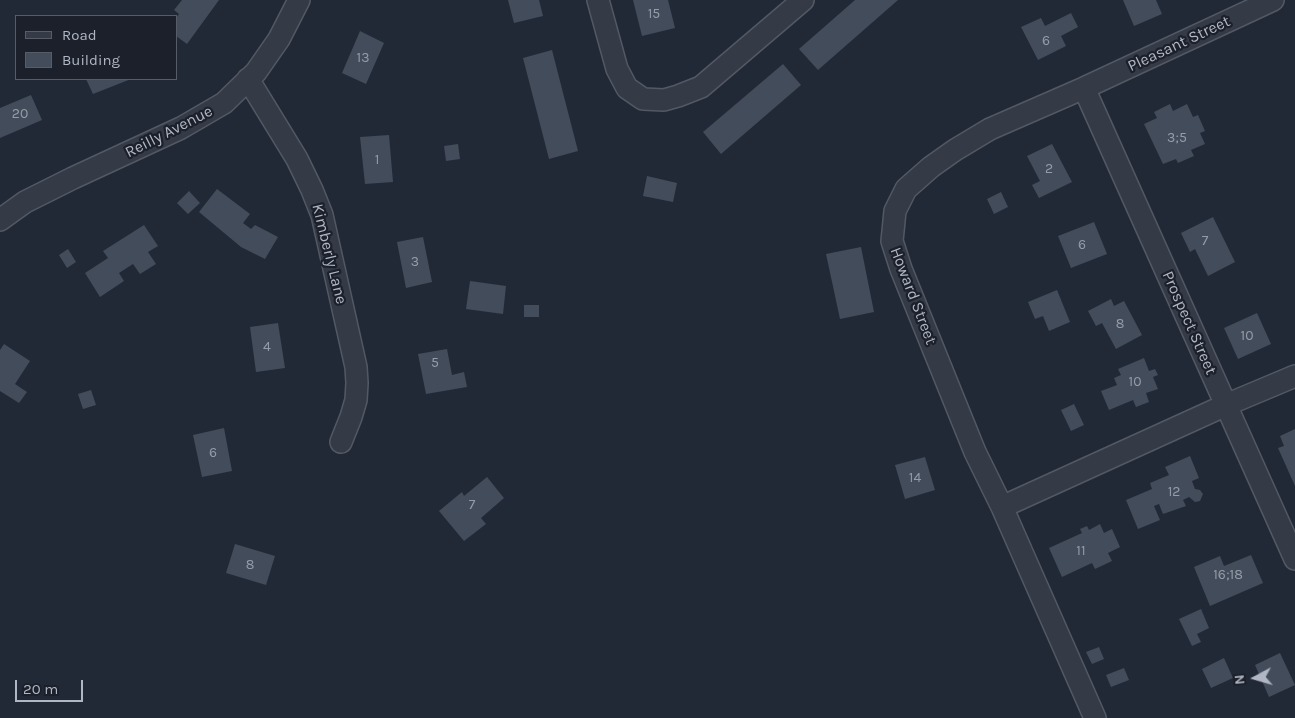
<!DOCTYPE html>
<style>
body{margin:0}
#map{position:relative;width:1295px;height:718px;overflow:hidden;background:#222936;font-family:Karla,sans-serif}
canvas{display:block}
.legend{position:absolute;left:15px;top:15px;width:162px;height:65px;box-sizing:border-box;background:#1b202b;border:1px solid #575c68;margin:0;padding:6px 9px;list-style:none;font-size:15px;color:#b0b6c3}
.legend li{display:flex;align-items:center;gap:10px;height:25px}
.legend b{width:25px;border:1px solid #575c68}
.north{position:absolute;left:1230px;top:653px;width:50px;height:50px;-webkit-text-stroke:4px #1b202b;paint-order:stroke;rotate:264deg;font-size:14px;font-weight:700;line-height:20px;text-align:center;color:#b0b6c3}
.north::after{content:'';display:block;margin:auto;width:18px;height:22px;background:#b0b6c3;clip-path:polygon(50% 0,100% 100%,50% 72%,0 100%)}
.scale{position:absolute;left:15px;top:680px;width:68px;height:22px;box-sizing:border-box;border:2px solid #b0b6c3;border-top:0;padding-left:6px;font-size:15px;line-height:18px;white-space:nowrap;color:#b0b6c3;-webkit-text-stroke:4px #1b202b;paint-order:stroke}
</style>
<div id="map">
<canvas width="1295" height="718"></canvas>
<ul class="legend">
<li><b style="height:6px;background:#353b46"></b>Road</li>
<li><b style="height:14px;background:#434c5a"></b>Building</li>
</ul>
<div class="north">N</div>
<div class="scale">20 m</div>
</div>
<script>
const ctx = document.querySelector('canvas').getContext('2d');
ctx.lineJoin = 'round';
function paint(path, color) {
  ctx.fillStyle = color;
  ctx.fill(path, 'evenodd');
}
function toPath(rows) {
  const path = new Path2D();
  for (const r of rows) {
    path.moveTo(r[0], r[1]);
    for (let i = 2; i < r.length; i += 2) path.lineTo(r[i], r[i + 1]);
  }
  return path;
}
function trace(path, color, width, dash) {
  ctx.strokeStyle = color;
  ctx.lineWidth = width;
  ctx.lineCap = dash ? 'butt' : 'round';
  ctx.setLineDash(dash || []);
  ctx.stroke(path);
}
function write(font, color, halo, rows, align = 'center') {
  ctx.font = font + ' Karla,sans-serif';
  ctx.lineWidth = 4.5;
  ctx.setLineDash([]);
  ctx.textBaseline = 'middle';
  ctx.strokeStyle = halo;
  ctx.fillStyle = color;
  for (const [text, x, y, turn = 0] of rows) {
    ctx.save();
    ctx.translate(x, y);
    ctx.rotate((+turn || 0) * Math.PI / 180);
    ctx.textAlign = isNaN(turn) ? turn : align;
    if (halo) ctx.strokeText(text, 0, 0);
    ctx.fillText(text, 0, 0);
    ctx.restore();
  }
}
paint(toPath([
 [182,0,219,0,187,44,176,36,176,18,179,14,174,10],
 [508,0,539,0,543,16,514,23],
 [633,0,668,0,675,28,642,36],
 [855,0,898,0,818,70,799,49],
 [1123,0,1156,0,1162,14,1134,26],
 [1071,13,1078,27,1061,36,1066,46,1038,60,1021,27,1041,18,1045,26],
 [360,31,384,43,366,84,342,73],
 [552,50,578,151,549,159,523,58],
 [783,64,801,85,721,154,703,132],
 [86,79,131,79,93,94],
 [31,95,42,120,0,138,0,108],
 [1170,104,1173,111,1187,104,1193,117,1198,115,1205,131,1200,133,1205,144,1191,150,1194,156,1178,163,1176,159,1163,164,1144,124,1157,118,1154,112],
 [389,135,393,182,365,184,360,137],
 [458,144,460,159,446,161,444,146],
 [1052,144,1072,182,1039,198,1032,185,1040,181,1027,156],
 [647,176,677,183,673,202,643,196],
 [217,189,250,214,243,223,251,229,255,225,278,237,265,259,241,247,199,212],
 [189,191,200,203,188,214,177,203],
 [1001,192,1008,207,994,214,987,199],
 [1213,217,1235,262,1208,276,1195,249,1190,252,1181,233],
 [1094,222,1107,254,1071,268,1058,236],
 [144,225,158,246,148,252,156,264,140,274,133,264,119,273,124,281,100,297,85,273,108,258,103,251],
 [423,237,432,282,406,288,397,242],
 [861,247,874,312,840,319,826,254],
 [68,249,76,262,67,268,59,255],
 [470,281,506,286,503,314,466,309],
 [1057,290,1070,322,1049,331,1043,316,1035,319,1028,302],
 [1111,299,1114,306,1124,301,1142,335,1116,349,1102,323,1096,326,1088,311],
 [524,305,539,305,539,317,524,317],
 [1257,313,1271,344,1238,359,1224,328],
 [278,323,285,368,256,372,250,327],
 [4,344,30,361,15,384,27,392,19,403,0,391,0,350],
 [447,349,452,375,464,372,467,387,426,394,418,354],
 [1144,358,1149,371,1155,369,1158,375,1153,377,1158,389,1146,393,1149,402,1136,407,1133,400,1109,410,1101,391,1117,385,1114,378,1121,375,1118,369],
 [91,390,96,405,83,409,78,394],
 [1074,404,1084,425,1071,431,1061,410],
 [224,428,232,471,202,477,193,435],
 [1295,429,1295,486,1278,448,1284,446,1280,436],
 [1190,456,1199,478,1192,481,1195,489,1200,490,1203,494,1200,501,1195,502,1189,497,1183,500,1186,506,1163,514,1159,504,1154,506,1160,520,1138,529,1126,500,1152,489,1150,483,1169,475,1165,467],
 [925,457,935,490,905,499,895,465],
 [487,477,504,498,481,518,486,524,464,541,439,511,462,492,464,496],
 [1100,524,1104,533,1112,529,1120,547,1108,553,1112,561,1095,569,1092,563,1062,577,1049,548,1082,533,1080,529,1087,526,1089,530],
 [235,544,275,556,266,585,226,573],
 [1251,555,1263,583,1210,606,1194,567,1220,556,1224,566],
 [1201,609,1209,628,1197,634,1201,642,1192,646,1179,619],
 [1099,647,1104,659,1092,664,1086,652],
 [1280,653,1295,685,1269,697,1255,665],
 [1224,658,1233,678,1211,688,1202,669],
 [1124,668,1129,680,1111,687,1106,675]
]), '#434c5a');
const street = toPath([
 [598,0,617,69,627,88,643,99,664,100,678,96,701,87,803,0],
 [248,79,297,159,312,190,322,215,356,367,357,383,356,400,351,417,341,442],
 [1084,88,1295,559],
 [0,220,25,202,73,178,181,128,224,103,256,72,279,39,299,0],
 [1002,507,1226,405,1295,376],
 [1095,718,1002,507,975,452,901,269,892,241,895,211,906,189,931,167,955,150,990,129,1084,88,1273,0]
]);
trace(street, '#535964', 24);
trace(street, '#353b46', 21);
write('14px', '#959ca9', null, [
 ["15",654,14],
 ["6",1046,41],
 ["13",363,58],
 ["20",20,114],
 ["3;5",1177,138],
 ["1",377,160],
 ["2",1049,169],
 ["7",1205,241],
 ["6",1082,245],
 ["3",415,262],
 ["8",1120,324],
 ["10",1247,336],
 ["4",267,347],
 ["5",435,363],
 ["10",1135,382],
 ["6",213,453],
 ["14",915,478],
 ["12",1174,492],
 ["7",472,505],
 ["11",1081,551],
 ["8",250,565],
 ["16;18",1228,575]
]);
write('16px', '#b0b6c3', '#1b202b', [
 ["Pleasant Street",1179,44,-25],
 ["Reilly Avenue",169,132,-27],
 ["Kimberly Lane",329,254,76],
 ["Howard Street",913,296,69],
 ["Prospect Street",1189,323,66]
]);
</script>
